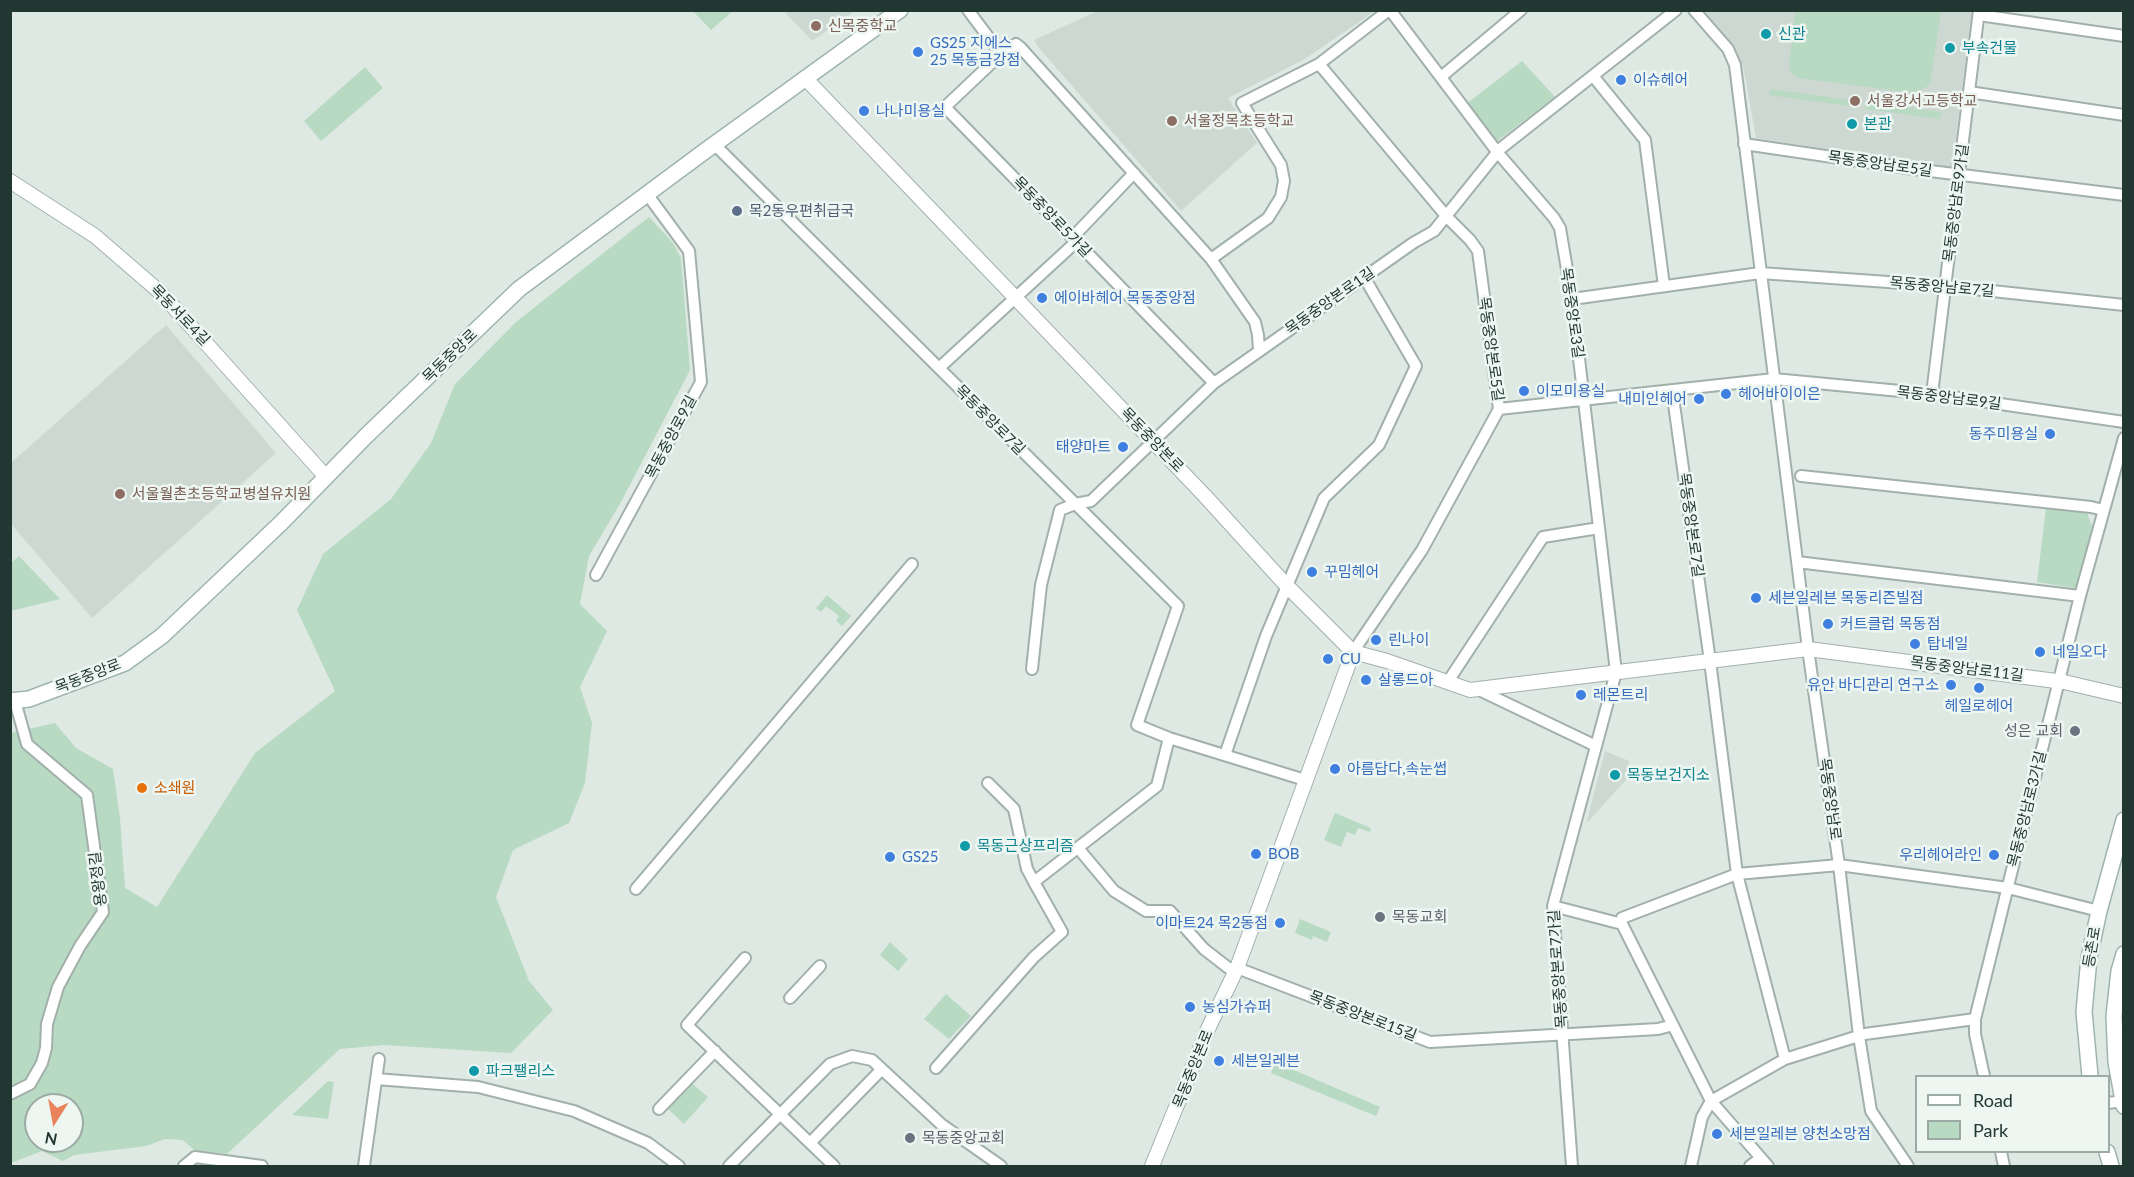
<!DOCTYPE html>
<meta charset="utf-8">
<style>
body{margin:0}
#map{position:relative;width:2134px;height:1177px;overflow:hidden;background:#dee9e4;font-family:Lato,sans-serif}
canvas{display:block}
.frame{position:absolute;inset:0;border:12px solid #213732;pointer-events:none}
.legend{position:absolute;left:1915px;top:1075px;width:195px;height:78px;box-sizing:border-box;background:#eef6f2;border:2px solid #9caaa5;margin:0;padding:8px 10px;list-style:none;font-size:18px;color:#213732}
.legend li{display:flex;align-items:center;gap:12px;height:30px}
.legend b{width:30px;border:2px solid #9caaa5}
.north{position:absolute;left:24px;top:1093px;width:60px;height:60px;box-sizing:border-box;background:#eef6f2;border:2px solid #9caaa5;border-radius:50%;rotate:191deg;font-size:16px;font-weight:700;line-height:24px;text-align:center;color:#213732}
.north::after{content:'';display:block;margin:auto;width:21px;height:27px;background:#e9835c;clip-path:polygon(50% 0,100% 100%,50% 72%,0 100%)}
</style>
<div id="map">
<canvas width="2134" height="1177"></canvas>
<div class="frame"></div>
<ul class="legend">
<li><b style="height:8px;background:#fff"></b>Road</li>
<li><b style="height:16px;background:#b8d9c2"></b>Park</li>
</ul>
<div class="north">N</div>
</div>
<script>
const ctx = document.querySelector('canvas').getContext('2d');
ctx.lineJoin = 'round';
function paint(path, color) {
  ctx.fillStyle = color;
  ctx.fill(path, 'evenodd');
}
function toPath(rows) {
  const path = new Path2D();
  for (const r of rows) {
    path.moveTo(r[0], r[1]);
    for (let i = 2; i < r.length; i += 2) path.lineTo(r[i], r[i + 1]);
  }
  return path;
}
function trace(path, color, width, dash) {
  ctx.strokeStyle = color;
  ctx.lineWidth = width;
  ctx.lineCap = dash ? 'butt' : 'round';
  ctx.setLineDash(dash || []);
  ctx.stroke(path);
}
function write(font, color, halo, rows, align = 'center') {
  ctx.font = font + ' Lato,"Noto Sans KR",sans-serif';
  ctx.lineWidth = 5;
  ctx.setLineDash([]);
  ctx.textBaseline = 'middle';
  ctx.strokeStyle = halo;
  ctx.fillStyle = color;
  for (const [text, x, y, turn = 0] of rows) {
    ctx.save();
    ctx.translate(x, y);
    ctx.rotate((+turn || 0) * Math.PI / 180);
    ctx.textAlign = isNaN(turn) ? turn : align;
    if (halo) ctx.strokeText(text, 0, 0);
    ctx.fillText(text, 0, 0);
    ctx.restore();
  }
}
paint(toPath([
 [784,11,855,11,812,41],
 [1098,11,1098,10,1375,11,1305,59,1228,98,1257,143,1181,211,1039,48,1034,40],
 [1701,11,1972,11,1952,168,1756,138,1743,65,1723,35],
 [166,325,276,453,92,618,11,524,11,463],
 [1605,751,1629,761,1626,780,1586,824]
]), '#cdd8d3');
paint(toPath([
 [693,11,733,11,711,30],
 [1795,11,1941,11,1931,79,1928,86,1913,93,1798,78,1792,74,1789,66],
 [1522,61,1555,97,1496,142,1466,104],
 [365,67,383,88,321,141,304,121],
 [1770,89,1849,100,1849,106,1769,95],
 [1866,102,1941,112,1940,119,1865,109],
 [649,217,673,243,681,258,690,370,621,502,589,556,580,604,607,631,580,687,592,723,585,783,569,823,513,850,496,897,529,981,553,1010,511,1053,384,1045,340,1049,227,1154,194,1150,183,1140,165,1139,146,1146,74,1155,63,1161,42,1151,11,1163,11,733,55,723,76,748,113,769,120,818,125,888,157,907,255,753,335,691,297,610,323,554,391,499,431,443,455,384,516,322],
 [36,1105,72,1105,72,1141,36,1141],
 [2046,508,2087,513,2093,528,2075,588,2037,582],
 [19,556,60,599,11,611,11,563],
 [827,595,851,616,842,626,836,621,839,616,826,606,821,612,816,608],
 [1335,813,1371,828,1370,832,1358,828,1355,835,1347,832,1341,847,1324,840],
 [1300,919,1331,932,1327,942,1313,936,1312,940,1295,933],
 [890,942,908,959,898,971,880,955],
 [946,994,971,1016,949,1039,924,1019],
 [1275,1062,1380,1107,1376,1116,1271,1073],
 [328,1081,334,1082,328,1119,292,1115],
 [690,1082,708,1097,684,1124,667,1108]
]), '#b8d9c2');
const minor = toPath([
 [968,10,1001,54,1016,44,1021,48,1211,259,1255,322,1258,335,1259,350],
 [1390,10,1498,153,1554,218,1560,228,1572,299,1616,672,1553,906,1572,1166],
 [1694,10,1728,49,1735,65,1808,649,1839,865,1859,1036,1871,1111,1908,1166],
 [1979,15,2124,36],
 [1001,54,945,107,1214,383],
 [1319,64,1447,217,1470,240,1478,251,1499,409,1422,550,1353,652],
 [1593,76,1645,140,1664,286],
 [1441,77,1521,10],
 [1969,92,2124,115],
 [714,144,1178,606,1137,725,1169,738,1305,780],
 [1744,144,1914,169,2124,195],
 [1072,238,1134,173],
 [1211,259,1268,218,1281,197,1284,181,1281,165,1242,103,1319,64,1389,10],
 [1572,299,1760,273,1945,286,2124,305],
 [939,368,1076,242],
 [1672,390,1710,661,1737,874,1785,1059],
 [1932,394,1979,10],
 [1499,409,1774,379,1932,394,2124,422],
 [1801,476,2091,507,2103,510],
 [1797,562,2080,596],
 [596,575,701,382,689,251,647,194],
 [1032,669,1041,585,1060,510,1075,504,1091,501,1214,383,1413,243,1434,231,1500,149,1676,10],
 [1447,683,1543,537,1599,528],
 [1477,689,1596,746],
 [1225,755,1266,636,1324,498,1379,445,1416,366,1364,277],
 [988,783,1014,809,1027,869,1034,882],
 [1078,848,1114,891,1146,911,1170,911,1204,949,1235,973],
 [636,889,912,564],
 [1553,906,1622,924,1622,918,1737,874,1839,865,2008,888,2099,911],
 [1622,924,1711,1101,1768,1166],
 [745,958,687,1025,834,1166],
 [1237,968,1430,1042,1658,1029,1673,1025],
 [790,998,820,966],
 [936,1068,1034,957,1062,932,1034,882,1157,786,1169,738],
 [1984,1076,1975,1034,1975,1019,2080,596,2124,438],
 [376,1079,478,1087,574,1111,648,1143,679,1166],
 [10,1094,30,1084,42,1063,46,1048,47,1024,58,987,80,946,103,912,87,795,27,744,15,701],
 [2108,1103,2124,1101],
 [659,1109,715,1051],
 [810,1143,882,1069],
 [2001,1152,2004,1166],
 [184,1166,195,1157,262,1166],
 [364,1166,379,1059],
 [729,1166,830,1064,852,1056,872,1060,941,1124,1001,1166],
 [1691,1166,1702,1117,1711,1101,1785,1059,1865,1034,1975,1019],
 [1750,1166,1761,1158]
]);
const tertiary = toPath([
 [805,78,1205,496,1286,585,1353,652,1237,968,1208,1029,1152,1166],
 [10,181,95,236,161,293,326,477],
 [1353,652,1387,661,1470,690,1808,649,2064,682,2124,696]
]);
const secondary = toPath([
 [10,701,29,699,125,663,162,636,281,523,366,436,519,289,705,151,900,10],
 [2124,954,2119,971,2114,1016,2116,1062,2124,1106],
 [2090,1076,2084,1012,2089,958,2099,911,2124,820],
 [2107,1152,2111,1166]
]);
trace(minor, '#a2b0ab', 14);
trace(tertiary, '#a2b0ab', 16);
trace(secondary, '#9eb4ad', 18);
trace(minor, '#fff', 10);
trace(tertiary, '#fff', 14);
trace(secondary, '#fff', 15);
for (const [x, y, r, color] of [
 [816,26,6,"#8d6e63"],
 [1766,34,6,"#0f9aa8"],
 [1950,48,6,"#0f9aa8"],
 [918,52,6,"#3f7fe0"],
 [1621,80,6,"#3f7fe0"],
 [1855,101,6,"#8d6e63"],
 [864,111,6,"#3f7fe0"],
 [1172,121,6,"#8d6e63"],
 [1852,124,6,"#0f9aa8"],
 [737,211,6,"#5c6f8a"],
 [1042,298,6,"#3f7fe0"],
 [1524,391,6,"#3f7fe0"],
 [1726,394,6,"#3f7fe0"],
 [1699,399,6,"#3f7fe0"],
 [2050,434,6,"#3f7fe0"],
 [1123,447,6,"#3f7fe0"],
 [120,494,6,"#8d6e63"],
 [1312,572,6,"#3f7fe0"],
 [1756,598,6,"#3f7fe0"],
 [1828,624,6,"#3f7fe0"],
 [1376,640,6,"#3f7fe0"],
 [1915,644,6,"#3f7fe0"],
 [2040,652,6,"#3f7fe0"],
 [1328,659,6,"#3f7fe0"],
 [1366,680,6,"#3f7fe0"],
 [1951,685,6,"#3f7fe0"],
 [1979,688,6,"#3f7fe0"],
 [1581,695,6,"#3f7fe0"],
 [2075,731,6,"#6b7280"],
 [1335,769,6,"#3f7fe0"],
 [1615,775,6,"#0f9aa8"],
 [142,788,6,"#e8710a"],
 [965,846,6,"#0f9aa8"],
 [1256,854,6,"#3f7fe0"],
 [1994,855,6,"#3f7fe0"],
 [890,857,6,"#3f7fe0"],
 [1380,917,6,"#6b7280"],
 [1280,923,6,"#3f7fe0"],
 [1190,1007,6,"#3f7fe0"],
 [1219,1061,6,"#3f7fe0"],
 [474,1071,6,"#0f9aa8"],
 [1717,1134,6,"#3f7fe0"],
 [910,1138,6,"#6b7280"]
]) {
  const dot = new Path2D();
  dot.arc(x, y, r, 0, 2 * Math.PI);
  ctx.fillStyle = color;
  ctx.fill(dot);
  trace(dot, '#eef6f2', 2);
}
write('15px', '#785e54', '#eef6f2', [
 ["신목중학교",828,26],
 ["서울강서고등학교",1867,101],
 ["서울정목초등학교",1184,121],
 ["서울월촌초등학교병설유치원",132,494]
], 'left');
write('15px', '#0d838f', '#eef6f2', [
 ["신관",1778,34],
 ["부속건물",1962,48],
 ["본관",1864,124],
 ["목동보건지소",1627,775],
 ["목동근상프리즘",977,846],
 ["파크팰리스",486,1071]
], 'left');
write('15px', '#366cbe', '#eef6f2', [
 ["GS25 지에스",930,43],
 ["25 목동금강점",930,60],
 ["이슈헤어",1633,80],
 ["나나미용실",876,111],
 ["에이바헤어 목동중앙점",1054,298],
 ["이모미용실",1536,391],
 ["헤어바이이은",1738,394],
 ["내미인헤어",1687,399,"right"],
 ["동주미용실",2038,434,"right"],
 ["태양마트",1111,447,"right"],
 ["꾸밈헤어",1324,572],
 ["세븐일레븐 목동리즌빌점",1768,598],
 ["커트클럽 목동점",1840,624],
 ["린나이",1388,640],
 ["탑네일",1927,644],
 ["네일오다",2052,652],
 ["CU",1340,659],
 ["살롱드아",1378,680],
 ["유안 바디관리 연구소",1939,685,"right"],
 ["레몬트리",1593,695],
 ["헤일로헤어",1979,706,"center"],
 ["아름답다,속눈썹",1347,769],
 ["BOB",1268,854],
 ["우리헤어라인",1982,855,"right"],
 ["GS25",902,857],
 ["이마트24 목2동점",1268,923,"right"],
 ["농심가슈퍼",1202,1007],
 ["세븐일레븐",1231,1061],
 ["세븐일레븐 양천소망점",1729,1134]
], 'left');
write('15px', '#213732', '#eef6f2', [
 ["목동중앙남로5길",1880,164,8],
 ["목동중앙남로9가길",1956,203,-83],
 ["목동중앙로5가길",1052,217,46],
 ["목동중앙남로7길",1942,287,5],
 ["목동중앙본로1길",1330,301,-35],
 ["목동중앙로3길",1572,313,82],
 ["목동서로4길",180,315,46],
 ["목동중앙본로5길",1491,349,82],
 ["목동중앙로",450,356,-44],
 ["목동중앙남로9길",1949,398,7],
 ["목동중앙로7길",990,420,45],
 ["목동중앙로9길",671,437,-62],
 ["목동중앙본로",1152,440,46],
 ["목동중앙본로7길",1691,525,82],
 ["목동중앙남로11길",1967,669,7],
 ["목동중앙로",88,676,-21],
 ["목동중앙남로",1830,799,82],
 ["목동중앙남로3가길",2027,809,-76],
 ["용왕정길",98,879,-97],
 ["등촌로",2092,947,-80],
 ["목동중앙본로7가길",1558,969,-94],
 ["목동중앙본로15길",1363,1016,21],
 ["목동중앙본로",1193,1069,-68]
]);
write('15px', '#4e5e75', '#eef6f2', [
 ["목2동우편취급국",749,211]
], 'left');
write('15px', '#5b616d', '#eef6f2', [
 ["성은 교회",2063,731,"right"],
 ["목동교회",1392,917],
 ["목동중앙교회",922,1138]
], 'left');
write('15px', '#c56008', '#eef6f2', [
 ["소쇄원",154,788]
], 'left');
</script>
